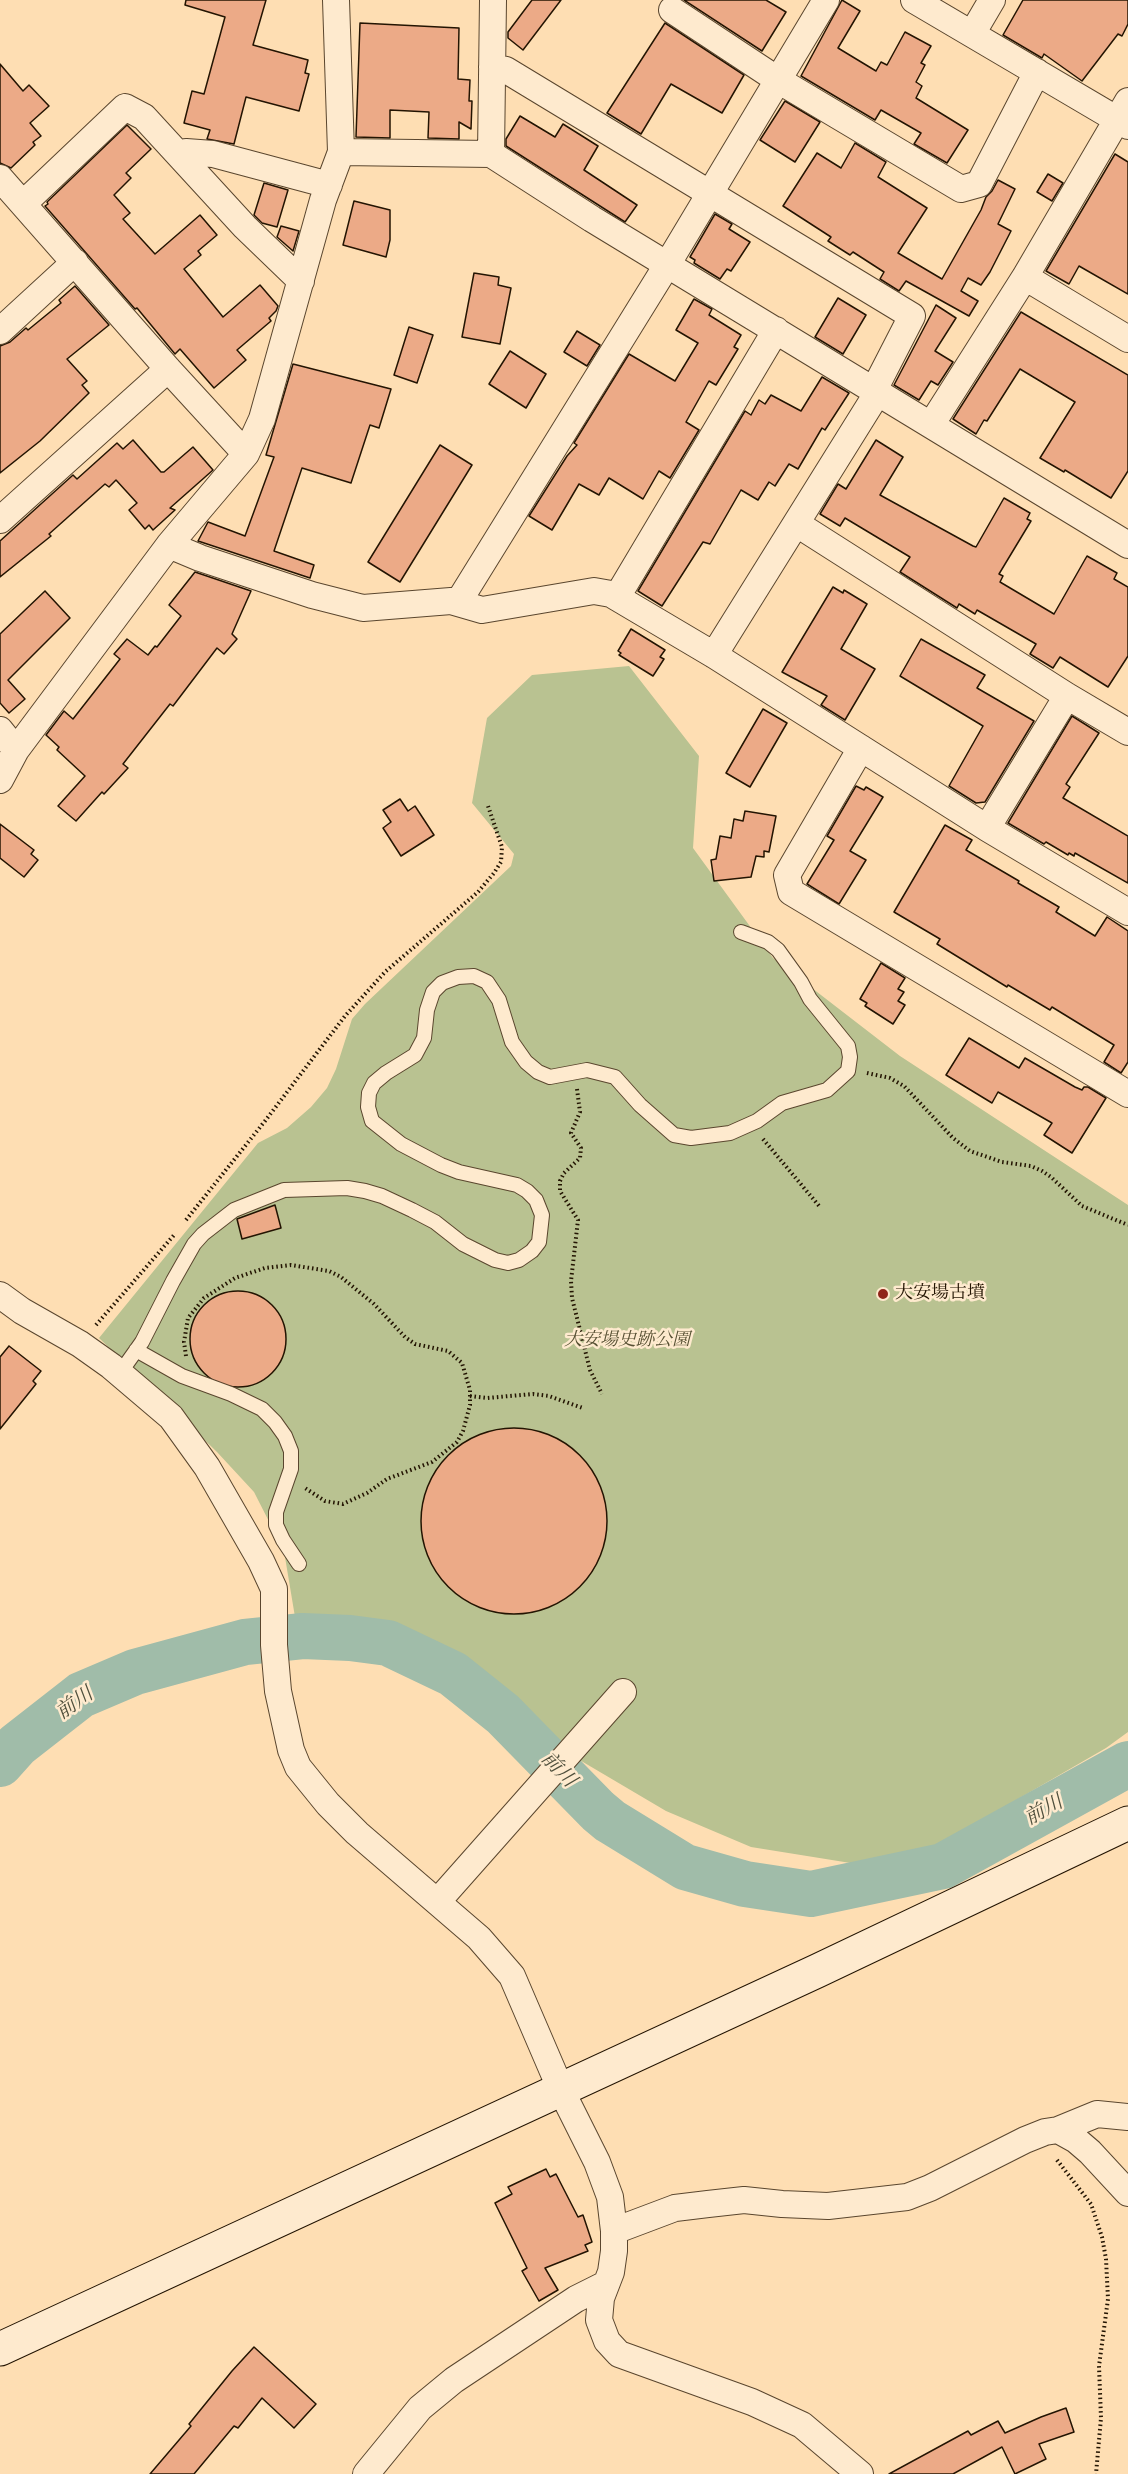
<!DOCTYPE html>
<meta charset="utf-8">
<style>
body{margin:0}
canvas{display:block;background:#fedeb3}
</style>
<canvas width="1128" height="2474"></canvas>
<script>
const ctx = document.querySelector('canvas').getContext('2d');
ctx.lineJoin = 'round';
function paint(path, color) {
  ctx.fillStyle = color;
  ctx.fill(path, 'evenodd');
}
function toPath(rows) {
  const path = new Path2D();
  for (const r of rows) {
    if (r.length === 3) {
      path.moveTo(r[0] + r[2], r[1]);
      path.arc(r[0], r[1], r[2], 0, 2 * Math.PI);
      continue;
    }
    path.moveTo(r[0], r[1]);
    for (let i = 2; i < r.length; i += 2) path.lineTo(r[i], r[i + 1]);
  }
  return path;
}
function trace(path, color, width, dash) {
  ctx.strokeStyle = color;
  ctx.lineWidth = width;
  ctx.lineCap = dash ? 'butt' : 'round';
  ctx.setLineDash(dash || []);
  ctx.stroke(path);
}
function write(font, color, halo, rows, align = 'center') {
  ctx.font = font + ' Alegreya,"Noto Serif JP",serif';
  ctx.lineWidth = 5;
  ctx.setLineDash([]);
  ctx.textBaseline = 'middle';
  ctx.strokeStyle = halo;
  ctx.fillStyle = color;
  for (const [text, x, y, turn = 0] of rows) {
    ctx.save();
    ctx.translate(x, y);
    ctx.rotate((+turn || 0) * Math.PI / 180);
    ctx.textAlign = isNaN(turn) ? turn : align;
    if (halo) ctx.strokeText(text, 0, 0);
    ctx.fillText(text, 0, 0);
    ctx.restore();
  }
}
paint(toPath([
 [629,666,699,756,693,848,773,958,900,1056,1128,1205,1128,1732,1106,1748,935,1847,863,1865,751,1847,666,1811,522,1726,350,1645,296,1623,284,1551,254,1492,217,1452,99,1338,258,1143,287,1128,311,1107,327,1088,336,1069,352,1019,365,1004,511,866,514,854,472,803,487,718,532,675]
]), '#b9c291');
trace(toPath([
 [0,1764,17,1745,81,1695,135,1672,245,1642,303,1636,350,1638,388,1643,453,1674,503,1714,598,1811,610,1821,685,1867,745,1884,811,1894,943,1866,1128,1764]
]), '#a0bca9', 46);
const building = toPath([
 [186,0,266,0,253,45,308,60,305,73,309,74,299,111,246,97,234,144,207,139,210,130,184,123,192,91,204,94,225,17,185,5,186,0],
 [532,0,561,0,523,50,508,38,508,32,532,0],
 [684,0,766,0,786,12,762,51,684,0],
 [842,0,860,11,838,48,876,71,881,62,887,65,905,32,931,46,921,63,925,65,916,82,922,86,916,98,968,130,947,163,914,144,921,133,881,110,875,120,801,76,842,0],
 [1023,0,1128,0,1128,24,1122,36,1118,34,1082,81,1044,54,1042,58,1003,35,1023,0],
 [360,23,459,28,458,79,470,80,469,101,472,101,471,129,459,122,459,139,428,138,429,112,390,110,390,138,356,137,360,23],
 [665,23,744,75,722,113,671,84,641,134,607,113,665,23],
 [0,64,23,91,29,85,49,106,30,123,41,136,33,142,35,145,11,168,0,163,0,64],
 [785,101,820,122,795,162,760,140,785,101],
 [520,116,555,137,563,124,598,146,584,170,637,205,625,222,506,146,506,139,520,116],
 [127,125,151,149,126,173,131,178,114,195,130,213,123,219,155,254,200,215,217,235,198,251,201,255,184,269,223,317,260,285,278,306,276,311,269,318,271,321,237,350,246,360,214,388,180,349,175,354,137,308,135,309,45,206,48,204,47,202,127,125],
 [855,143,886,162,878,177,927,208,898,253,942,279,981,210,986,197,992,191,998,180,1015,189,998,224,1011,231,990,272,981,285,968,278,961,291,978,301,969,316,906,281,899,291,880,279,884,272,853,252,850,255,828,241,831,237,783,206,817,153,841,168,855,143],
 [1115,154,1128,162,1128,294,1079,266,1069,284,1046,271,1115,154],
 [1048,174,1063,183,1052,201,1037,192,1048,174],
 [264,183,288,190,277,227,262,223,254,215,264,183],
 [354,201,390,210,390,240,386,257,343,245,354,201],
 [715,214,732,224,729,229,750,242,731,271,727,269,720,279,694,263,695,260,690,257,715,214],
 [281,226,299,231,293,251,277,237,281,226],
 [474,273,499,277,498,285,511,288,500,344,462,337,474,273],
 [75,286,109,325,67,359,87,381,82,385,89,393,40,441,0,473,0,346,10,342,26,328,28,330,61,303,59,300,75,286],
 [838,298,866,315,843,354,815,337,838,298],
 [694,299,712,309,709,315,741,335,734,347,738,349,716,385,709,381,686,422,699,430,670,478,659,471,643,499,609,478,599,495,579,484,552,530,529,516,567,456,577,445,574,443,629,354,675,381,698,343,676,330,694,299],
 [936,305,956,318,935,351,953,362,938,385,931,381,919,400,894,385,936,305],
 [1021,312,1128,375,1128,471,1111,498,1065,470,1064,472,1040,458,1075,402,1020,369,987,421,984,420,976,434,953,419,1021,312],
 [409,327,433,335,417,383,394,375,409,327],
 [577,331,600,345,587,366,564,352,577,331],
 [510,351,546,374,526,408,489,384,510,351],
 [293,364,391,389,379,428,370,425,351,483,302,468,274,551,314,565,310,578,198,541,208,522,245,536,274,457,266,455,293,364],
 [822,377,849,393,825,430,822,428,798,469,789,464,775,486,769,482,758,500,741,490,710,544,703,542,662,606,638,591,745,411,751,415,759,400,765,404,771,395,801,411,822,377],
 [133,440,161,472,164,472,193,447,213,470,170,508,175,510,153,530,149,525,145,529,129,510,137,503,116,480,109,487,105,484,49,534,51,536,0,577,0,541,73,475,77,479,117,443,123,449,133,440],
 [876,440,903,457,880,495,973,546,976,547,1004,498,1030,513,1027,519,1031,521,999,574,1003,576,1000,582,1054,614,1087,556,1117,573,1114,579,1128,587,1128,656,1108,687,1060,657,1053,668,1030,654,1036,644,977,610,975,614,959,604,957,608,900,572,910,557,845,518,840,526,820,514,838,484,846,489,876,440],
 [440,445,472,465,400,582,368,562,440,445],
 [195,572,251,591,232,634,237,639,224,654,217,648,173,706,170,704,123,764,128,768,104,794,102,792,76,821,58,806,85,776,57,750,59,747,46,735,64,711,73,719,120,659,114,654,127,639,148,655,155,646,157,647,181,616,169,605,195,572],
 [833,587,843,593,844,590,867,604,841,649,875,669,845,720,821,705,827,696,782,672,833,587],
 [45,591,70,618,8,680,25,699,9,713,0,703,0,634,45,591],
 [631,629,665,650,660,657,664,659,653,676,619,655,621,653,618,651,631,629],
 [921,639,985,675,977,688,1034,721,985,802,976,803,949,786,983,726,900,676,921,639],
 [763,709,787,723,750,787,726,773,763,709],
 [1072,716,1099,733,1066,784,1070,787,1063,798,1128,836,1128,883,1075,853,1074,856,1069,853,1068,855,1046,842,1044,844,1008,823,1072,716],
 [856,786,864,790,866,787,883,797,850,851,866,860,839,904,807,884,834,840,827,836,856,786],
 [400,799,408,811,415,806,434,835,401,856,383,828,391,822,383,810,400,799],
 [745,811,776,816,769,852,764,851,764,857,756,856,751,877,714,881,711,860,716,859,720,836,731,838,734,819,743,821,745,811],
 [0,824,34,850,31,854,38,860,24,877,0,858,0,824],
 [945,825,972,840,966,850,1019,881,1018,883,1059,907,1056,912,1095,936,1107,917,1128,931,1128,1062,1121,1073,1104,1062,1114,1045,1052,1007,1050,1010,1008,985,1007,987,937,944,940,939,894,912,945,825],
 [881,963,905,978,898,989,904,992,898,1001,905,1005,893,1024,865,1006,867,1003,860,999,881,963],
 [969,1038,1019,1068,1025,1058,1075,1087,1082,1090,1084,1087,1088,1087,1106,1098,1072,1153,1044,1135,1052,1123,998,1092,992,1103,946,1075,969,1038],
 [275,1205,281,1228,242,1239,237,1219,275,1205],
 [238,1339,48],
 [9,1346,41,1371,33,1381,36,1384,0,1429,0,1357,9,1346],
 [514,1521,93],
 [546,2169,550,2177,556,2174,578,2217,583,2215,592,2242,585,2245,588,2251,545,2268,558,2290,539,2301,522,2271,527,2268,495,2203,512,2194,508,2187,546,2169],
 [254,2347,316,2404,294,2428,262,2398,238,2428,234,2426,194,2474,150,2474,191,2426,189,2424,232,2371,254,2347],
 [1066,2408,1074,2432,1039,2444,1046,2459,1015,2474,1002,2447,953,2474,889,2474,968,2431,971,2435,998,2421,1005,2433,1041,2417,1066,2408]
]);
paint(building, '#ecaa87');
trace(building, '#231402', 1.5);
const lane = toPath([
 [136,1350,182,1376,231,1394,262,1409,275,1422,285,1436,291,1451,291,1469,276,1512,276,1525,283,1540,299,1564],
 [120,1373,142,1342,173,1281,194,1244,203,1234,234,1210,284,1190,347,1188,365,1191,382,1196,412,1210,435,1222,463,1244,495,1260,508,1263,519,1260,532,1251,539,1242,542,1215,536,1200,527,1191,517,1185,459,1172,441,1165,401,1144,372,1121,368,1107,369,1093,374,1083,386,1073,415,1055,424,1038,427,1010,433,992,442,983,458,977,474,976,487,982,499,1000,512,1042,526,1062,538,1072,550,1077,587,1070,615,1077,640,1105,674,1135,691,1138,730,1133,757,1121,782,1103,827,1090,848,1071,850,1057,848,1046,810,999,801,982,778,950,768,942,741,932]
]);
const street = toPath([
 [914,0,1128,126],
 [672,10,778,80,961,189,979,184,1037,72],
 [972,34,992,0],
 [492,67,506,70,912,316,874,390],
 [341,152,491,154,592,219,1128,545],
 [491,154,493,0],
 [179,155,186,152,213,154,329,185],
 [0,178,168,369,246,454],
 [24,203,125,107,144,117,245,227,301,281],
 [1025,277,1128,339],
 [0,331,75,262],
 [931,425,1025,277,1128,101],
 [0,520,168,369],
 [797,524,1067,696,1128,732],
 [169,545,200,558,312,595,363,608,451,601,482,610,594,591,611,594,714,655,987,828,1128,912],
 [617,597,776,330],
 [459,601,667,265,826,0],
 [714,655,878,392],
 [0,730,16,750],
 [861,748,787,875,791,892,1128,1094],
 [0,780,16,750,169,545,246,454,262,419,323,200,341,152,336,0],
 [987,828,1067,696],
 [0,1295,22,1311,80,1344,111,1366,171,1417,207,1467,261,1561,274,1589,274,1645,278,1691,291,1750,298,1767,328,1804,357,1833,479,1938,512,1976,561,2090,597,2162,610,2197,614,2231,614,2251,611,2272,601,2298,599,2320,607,2341,619,2354,752,2402,802,2425,860,2474],
 [438,1901,623,1692],
 [1058,2130,1097,2114,1128,2117],
 [614,2231,675,2208,708,2204,744,2200,782,2204,828,2206,907,2197,930,2188,1025,2140,1045,2132,1058,2130,1076,2140,1090,2152,1128,2193],
 [366,2474,420,2408,454,2380,576,2299,606,2284]
]);
const secondary = toPath([
 [0,2349,817,1971,1128,1823]
]);
trace(lane, '#5a462e', 16);
trace(street, '#5a462e', 28);
trace(secondary, '#231402', 35);
trace(toPath([
 [867,1073,890,1078,904,1086,953,1138,970,1151,1002,1162,1031,1166,1042,1171,1051,1177,1082,1206,1128,1225],
 [577,1089,580,1112,571,1133,581,1148,580,1158,564,1173,560,1181,560,1191,578,1220,571,1281,572,1298,590,1370,602,1394],
 [763,1139,820,1207],
 [186,1220,265,1121,345,1016,385,972,478,892,494,873,501,862,502,847,488,806],
 [96,1325,174,1235],
 [186,1356,184,1342,188,1318,204,1298,235,1278,265,1268,291,1265,329,1271,341,1277,374,1304,405,1337,415,1344,448,1351,462,1363,470,1390,470,1405,463,1431,457,1442,432,1462,387,1479,367,1493,343,1504,325,1501,305,1488],
 [470,1396,487,1398,533,1394,549,1396,583,1408],
 [1057,2160,1091,2204,1102,2237,1106,2259,1108,2299,1099,2366,1101,2418,1096,2474]
]), '#231402', 4, [1.5, 3]);
trace(lane, '#feeace', 14);
trace(street, '#feeace', 26);
trace(secondary, '#feeace', 33);
for (const [x, y, r, color] of [
 [883,1294,6,"#8f2418"]
]) {
  const dot = new Path2D();
  dot.arc(x, y, r, 0, 2 * Math.PI);
  ctx.fillStyle = color;
  ctx.fill(dot);
  trace(dot, '#feeace', 2);
}
write('18px', '#231402', '#feeace', [
 ["大安場古墳",895,1294]
], 'left');
write('italic 18px', '#585134', '#feeace', [
 ["大安場史跡公園",627,1341]
]);
write('italic 20px', '#4f4f3c', '#feeace', [
 ["前川",75,1704,-35],
 ["前川",558,1770,46],
 ["前川",1044,1811,-29]
]);
</script>
